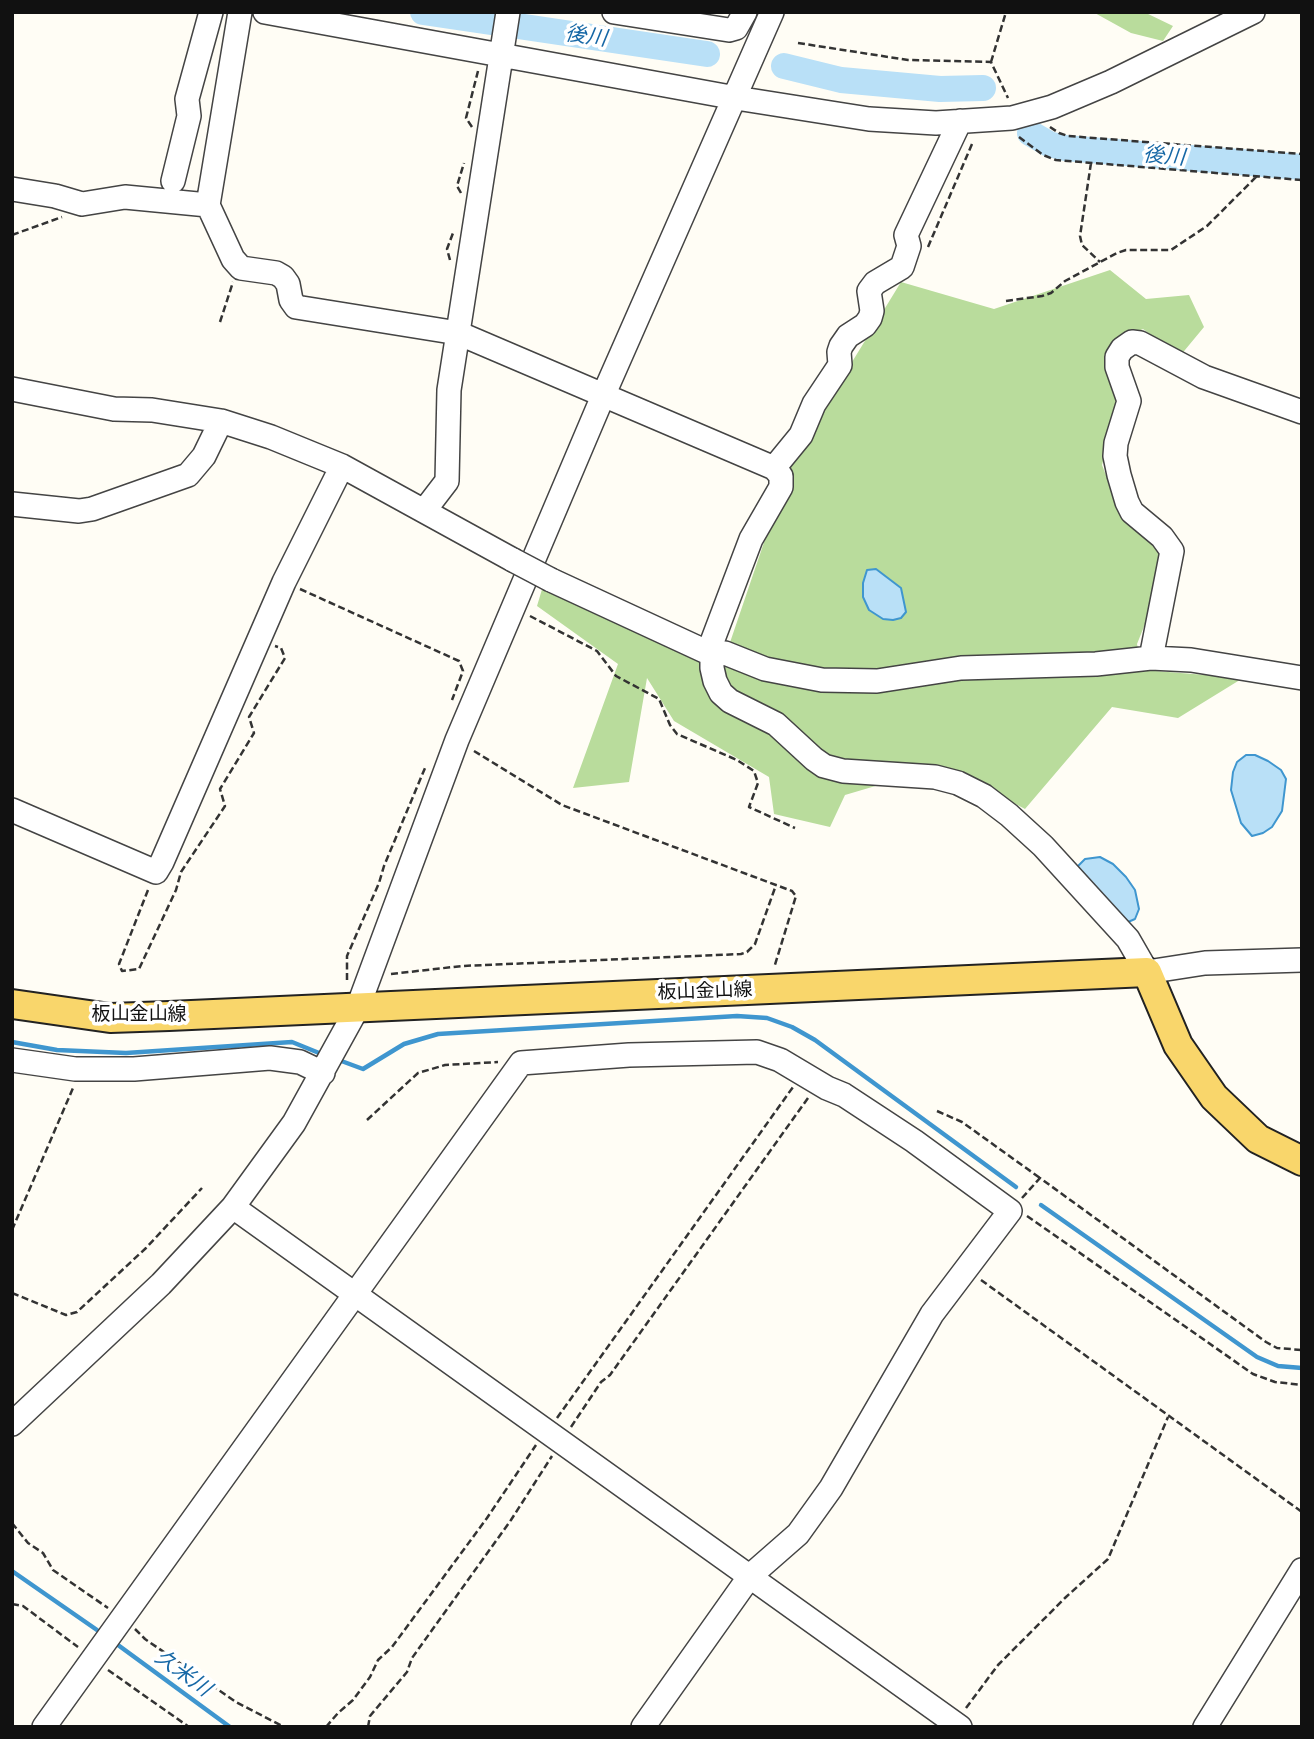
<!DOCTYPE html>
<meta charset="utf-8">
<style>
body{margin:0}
#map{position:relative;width:1314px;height:1739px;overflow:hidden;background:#fffdf5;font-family:"Playfair Display",serif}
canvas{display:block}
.frame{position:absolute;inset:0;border:14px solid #111;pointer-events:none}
</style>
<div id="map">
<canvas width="1314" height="1739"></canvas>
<div class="frame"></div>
</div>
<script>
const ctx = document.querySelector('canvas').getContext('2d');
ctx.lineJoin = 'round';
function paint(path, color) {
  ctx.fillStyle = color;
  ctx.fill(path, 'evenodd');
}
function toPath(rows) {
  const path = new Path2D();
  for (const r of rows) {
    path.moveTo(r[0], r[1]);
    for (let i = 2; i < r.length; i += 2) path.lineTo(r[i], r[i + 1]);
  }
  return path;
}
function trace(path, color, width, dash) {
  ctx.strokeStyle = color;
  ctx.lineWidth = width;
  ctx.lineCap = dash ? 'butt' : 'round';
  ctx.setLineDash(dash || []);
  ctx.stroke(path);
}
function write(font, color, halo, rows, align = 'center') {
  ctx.font = font + ' "Playfair Display","Noto Sans JP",serif';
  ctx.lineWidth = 7;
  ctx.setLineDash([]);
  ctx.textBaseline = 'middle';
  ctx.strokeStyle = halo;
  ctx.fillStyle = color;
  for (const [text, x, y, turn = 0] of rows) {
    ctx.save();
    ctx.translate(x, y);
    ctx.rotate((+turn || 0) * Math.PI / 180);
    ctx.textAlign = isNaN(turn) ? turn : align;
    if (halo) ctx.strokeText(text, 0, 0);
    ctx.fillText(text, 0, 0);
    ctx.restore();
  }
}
paint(toPath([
 [1093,12,1144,12,1173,26,1163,41,1131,33],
 [1110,270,1146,299,1189,295,1204,327,1180,356,1143,329,1115,343,1118,403,1102,465,1122,516,1159,544,1157,594,1137,644,1143,670,1243,678,1178,718,1112,707,1025,809,943,766,845,795,830,827,774,814,769,777,674,721,647,678,629,782,573,788,618,664,537,606,543,586,722,666,792,460,901,282,994,309]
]), '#b9dc9c');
const water = toPath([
 [876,569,901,588,906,612,901,618,893,620,883,619,869,610,863,597,863,583,867,570,876,569],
 [1246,755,1255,755,1268,761,1281,770,1286,779,1282,811,1272,827,1263,833,1252,836,1241,823,1231,790,1233,772,1237,762,1246,755],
 [1100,857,1113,864,1126,877,1135,890,1139,909,1135,919,1128,922,1076,868,1085,859,1100,857]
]);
paint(water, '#b9e0f7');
trace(water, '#3f96cf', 2);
trace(toPath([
 [12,1042,57,1050,126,1053,292,1042,324,1055],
 [336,1059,363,1069,404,1044,438,1034,737,1016,767,1018,792,1027,815,1040,1016,1187],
 [1041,1205,1257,1357,1278,1366,1302,1368],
 [12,1571,97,1630],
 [118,1645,230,1727]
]), '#3f96cf', 4.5);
trace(toPath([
 [423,12,707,54],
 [784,66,841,80,940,89,983,88],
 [1030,133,1049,144,1065,148,1302,167]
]), '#b9e0f7', 26);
const minor = toPath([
 [265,12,736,98,869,119,936,123,1012,118,1052,107,1111,82,1253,12],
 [614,12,729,30,736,28,745,12],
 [173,181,189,116,187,99,211,12],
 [12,189,55,196,82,204,125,197,208,205,233,259,241,268,276,273,283,277,288,284,291,300,296,307,458,333,774,468,781,476,781,487,751,539,712,642,712,668,715,681,721,693,730,701,776,724,814,759,824,766,843,771,935,777,958,783,984,796,1009,815,1043,846,1128,939,1147,972,1205,963,1302,960],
 [208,205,240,12],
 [12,389,114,409,152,410,221,421,271,437,342,466,513,560],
 [774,468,801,435,814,404,840,365,839,352,841,346,848,336,865,325,870,318,872,311,869,291,875,283,902,267,909,246,906,235,960,121],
 [12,504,79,511,92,509,188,475,204,456,221,421],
 [424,511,447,481,449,390,508,12],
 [551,580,711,654,725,653,765,669,822,680,877,681,961,668,1096,664,1151,658,1191,660,1302,678],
 [1151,658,1172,551,1162,537,1132,512,1127,502,1119,475,1115,456,1116,443,1129,401,1117,367,1117,357,1122,349,1132,342,1140,343,1204,377,1302,412],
 [12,810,156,872,162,862,284,582,342,466],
 [12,1060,75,1069,134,1069,270,1058,300,1062,323,1073],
 [233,1207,960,1727],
 [12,1424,161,1284,233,1207,294,1123,358,1007,457,740,603,396,772,12],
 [44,1727,521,1063,629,1055,757,1052,780,1060,827,1088,844,1095,914,1141,1010,1211,932,1314,831,1488,798,1534,750,1576,643,1727],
 [1205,1727,1302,1570]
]);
const major = toPath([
 [12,1004,110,1018,169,1016,1147,972,1178,1045,1214,1097,1258,1139,1302,1161]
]);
trace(minor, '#444', 26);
trace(major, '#222', 32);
trace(toPath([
 [798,43,908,60,991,62,1008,98],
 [991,62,1006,12],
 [472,127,466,118,478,71],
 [1050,127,1059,133,1068,136,1302,154],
 [1019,137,1043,155,1056,160,1302,180],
 [1091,163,1080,236,1082,245,1100,262],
 [461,193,457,186,464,163],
 [12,235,62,217],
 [928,247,972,144],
 [450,260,447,249,453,233],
 [1006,301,1042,296,1051,293,1065,281,1117,253,1126,250,1171,250,1207,226,1257,176],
 [220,322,233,282],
 [300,589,459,661,463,671,452,700],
 [530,616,597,651,616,676,659,699,670,725,677,734,737,760,754,771,758,783,749,807,795,828],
 [474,751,562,805,792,891,796,896,774,968],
 [148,890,119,964,122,971,139,969,176,890,181,872,225,806,220,789,254,733,249,717,285,658,281,648,275,646],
 [391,974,462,966,741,954,747,952,755,944,776,885],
 [347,980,347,956,379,883,384,866,425,768],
 [937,1111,962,1122,1040,1178],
 [367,1120,418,1073,445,1065,498,1062],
 [1022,1198,1040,1178,1266,1342,1277,1348,1302,1350],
 [1027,1216,1253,1374,1275,1382,1302,1385],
 [12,1230,73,1088],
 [981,1280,1302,1512],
 [12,1293,66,1315,77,1312,146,1248,202,1188],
 [557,1418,793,1087],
 [571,1427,601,1382,610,1375,808,1098],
 [12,1523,28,1543,43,1553,53,1570,108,1608],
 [12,1604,23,1606,78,1647],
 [135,1629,145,1639,236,1702,284,1727],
 [108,1670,189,1727],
 [966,1708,998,1665,1066,1597,1108,1559,1168,1417],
 [326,1727,338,1713,353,1700,370,1677,378,1660,392,1647,487,1518,536,1445],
 [368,1727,370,1716,407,1672,412,1658,511,1520,552,1456]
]), '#333', 2.5, [7, 3.5]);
trace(minor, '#fff', 23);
trace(major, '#f9d66b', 28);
const minorBridge = toPath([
 [513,560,551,580]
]);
trace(minorBridge, '#444', 26, []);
trace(minorBridge, '#fff', 23);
write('19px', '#111', '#fff', [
 ["板山金山線",705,991,-2],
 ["板山金山線",139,1014]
]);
write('italic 21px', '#1768a6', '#fff', [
 ["後川",586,36,8],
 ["後川",1164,156,5],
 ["久米川",183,1673,36]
]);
</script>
